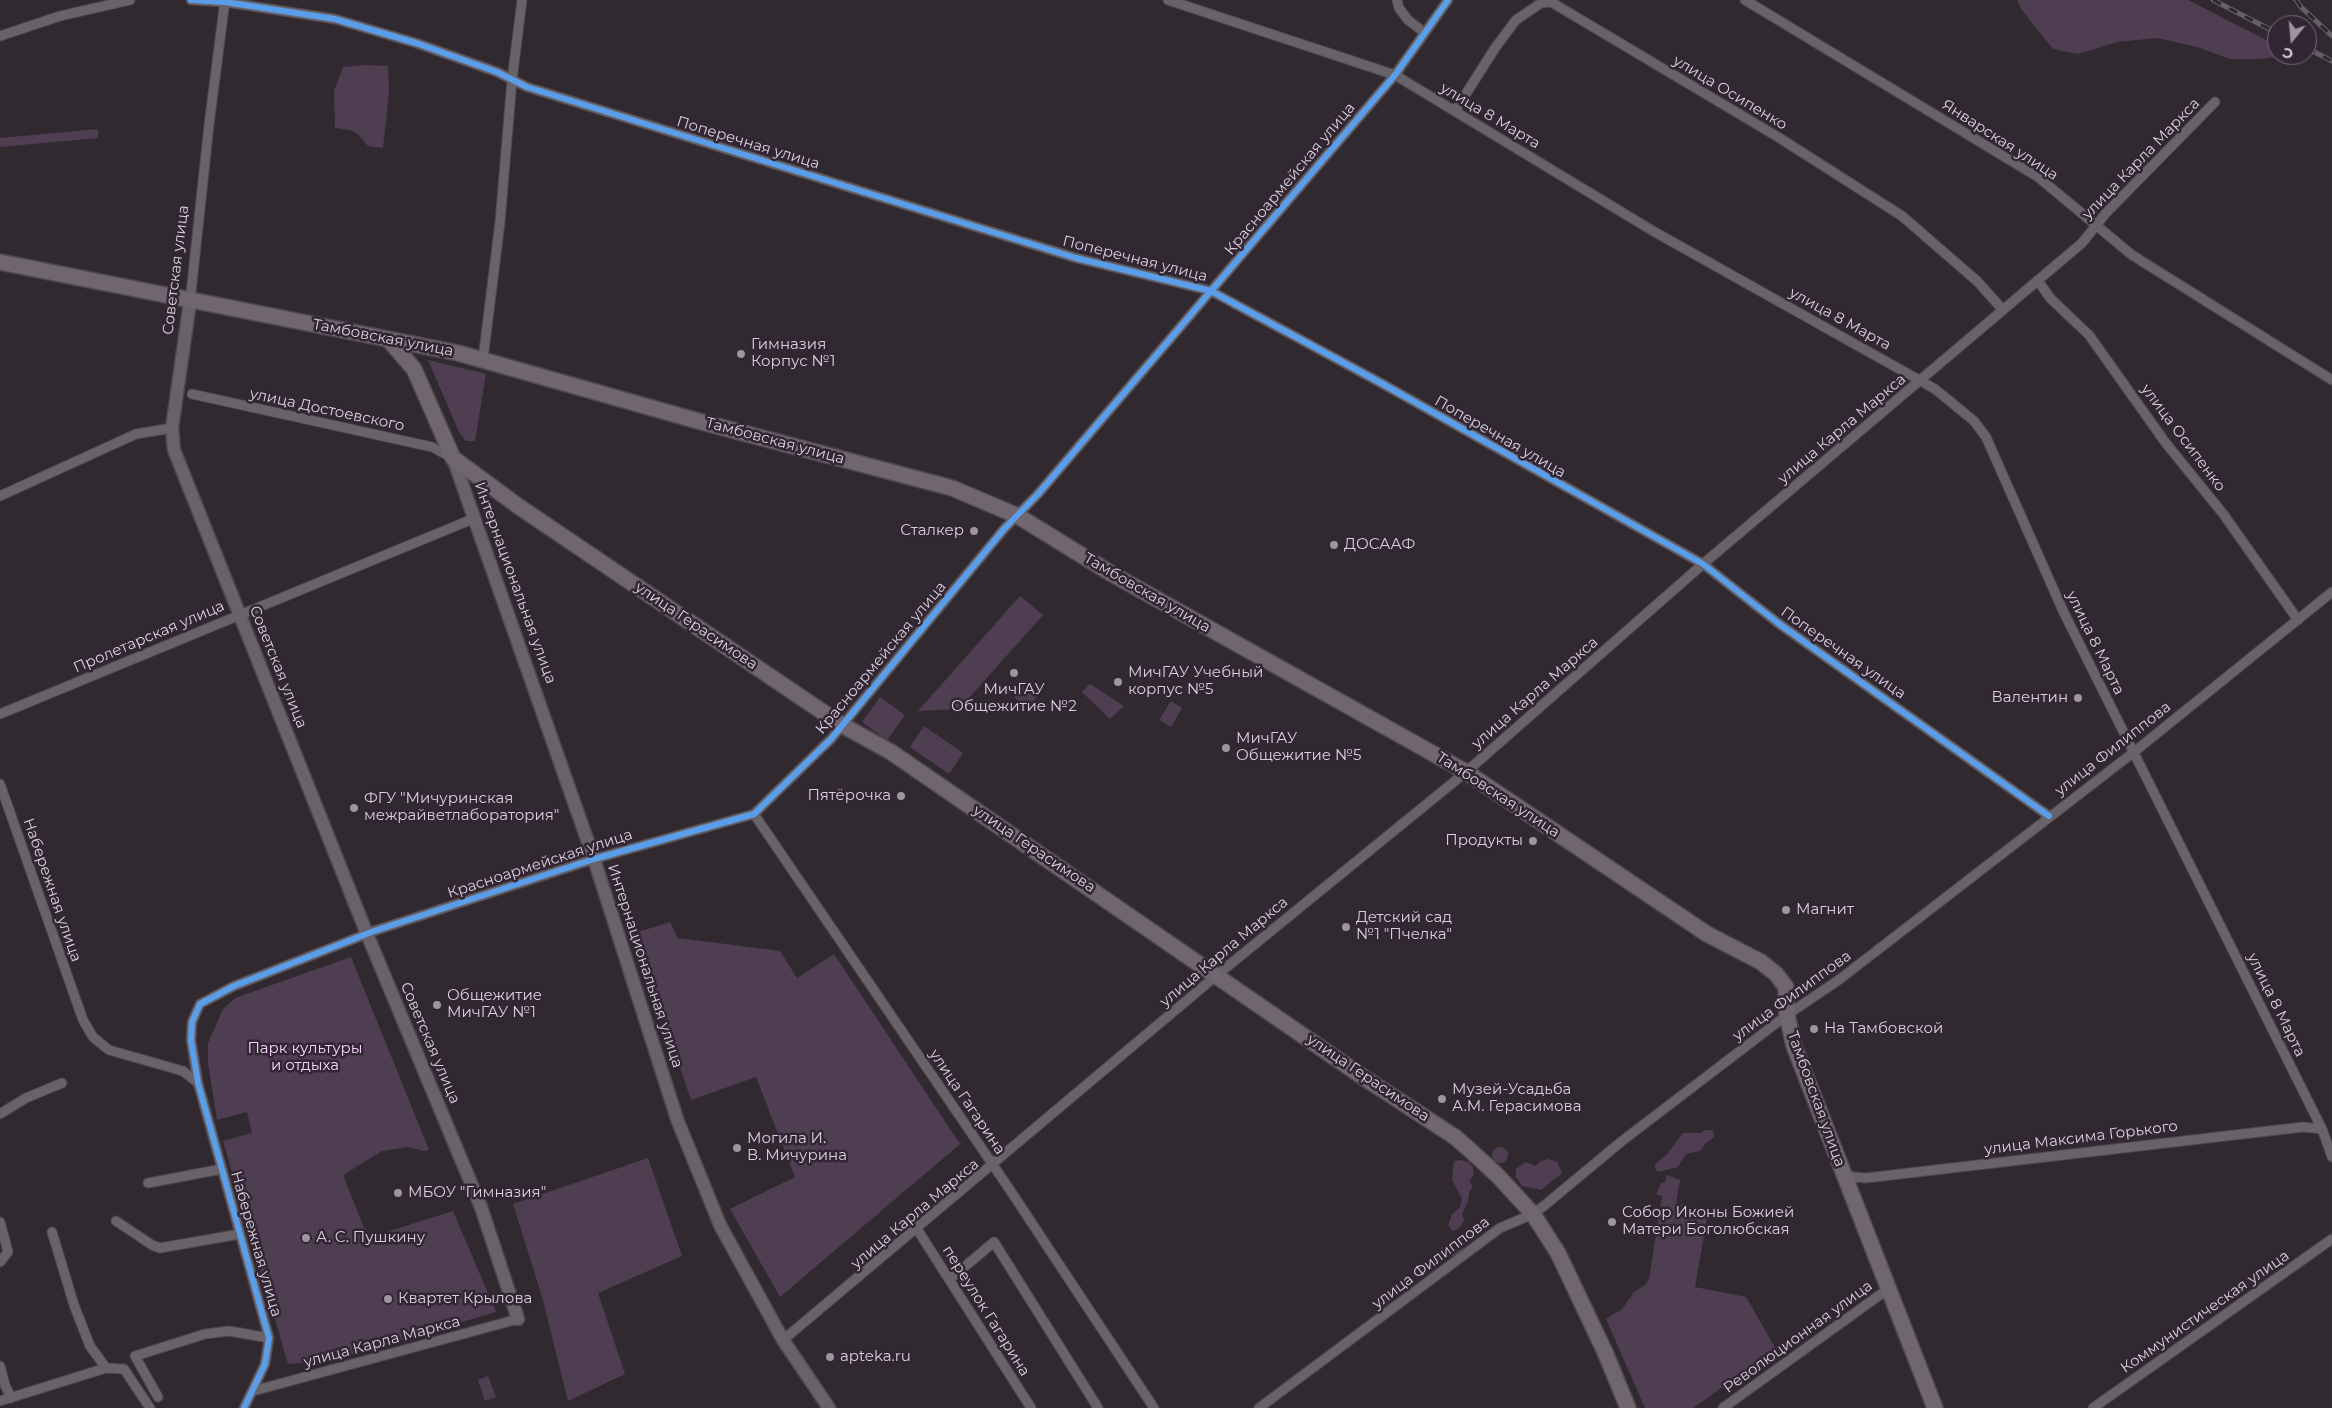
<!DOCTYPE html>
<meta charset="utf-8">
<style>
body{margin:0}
#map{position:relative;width:2332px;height:1408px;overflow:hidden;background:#302a30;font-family:Montserrat,sans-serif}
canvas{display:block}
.north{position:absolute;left:2267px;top:15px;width:50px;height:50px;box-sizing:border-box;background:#322634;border:1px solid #746a76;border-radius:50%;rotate:197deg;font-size:14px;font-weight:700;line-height:20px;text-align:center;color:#d8d0da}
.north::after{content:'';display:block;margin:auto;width:18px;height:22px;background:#9d969e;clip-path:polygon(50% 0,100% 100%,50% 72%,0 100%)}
</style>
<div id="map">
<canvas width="2332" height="1408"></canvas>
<div class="north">С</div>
</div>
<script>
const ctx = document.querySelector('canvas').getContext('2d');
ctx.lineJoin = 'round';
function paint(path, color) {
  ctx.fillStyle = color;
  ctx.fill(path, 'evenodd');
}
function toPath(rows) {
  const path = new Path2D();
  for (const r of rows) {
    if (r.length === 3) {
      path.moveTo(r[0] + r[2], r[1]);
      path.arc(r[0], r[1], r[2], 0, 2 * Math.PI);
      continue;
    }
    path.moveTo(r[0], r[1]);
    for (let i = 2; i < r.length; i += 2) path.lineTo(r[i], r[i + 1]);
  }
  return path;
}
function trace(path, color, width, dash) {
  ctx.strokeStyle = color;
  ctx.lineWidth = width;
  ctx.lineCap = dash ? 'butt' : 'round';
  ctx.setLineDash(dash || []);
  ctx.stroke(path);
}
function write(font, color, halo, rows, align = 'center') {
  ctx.font = font + ' Montserrat,sans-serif';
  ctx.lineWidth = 5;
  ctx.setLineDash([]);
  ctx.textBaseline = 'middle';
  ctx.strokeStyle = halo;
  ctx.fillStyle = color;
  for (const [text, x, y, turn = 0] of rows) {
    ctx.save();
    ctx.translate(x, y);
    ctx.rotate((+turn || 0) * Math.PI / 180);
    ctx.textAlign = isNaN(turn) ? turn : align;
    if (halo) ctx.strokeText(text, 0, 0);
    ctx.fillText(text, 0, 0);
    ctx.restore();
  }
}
paint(toPath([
 [2017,0,2188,0,2272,43,2276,57,2260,59,2230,59,2197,47,2157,38,2117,42,2078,54,2053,49,2021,9],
 [365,65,388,66,389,92,383,148,368,146,358,134,350,130,335,128,334,91,343,67],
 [98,129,98,138,0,147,0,138],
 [428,360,486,374,475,441,466,441,459,432],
 [1020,596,1043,615,959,709,918,711],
 [1026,681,1040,692,1028,708,1014,697],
 [1090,684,1124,706,1110,719,1082,692],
 [880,697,905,715,887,740,862,722],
 [1171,701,1182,708,1171,727,1159,720],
 [924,726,963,753,949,774,910,747],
 [670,922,678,938,780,951,797,978,834,954,960,1144,780,1297,730,1209,795,1177,756,1077,691,1100,635,933],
 [351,957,429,1150,424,1151,408,1147,382,1151,343,1175,368,1238,453,1211,496,1312,333,1360,288,1364,223,1141,252,1133,247,1112,217,1120,208,1063,208,1043,223,1009,235,998],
 [1705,1130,1713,1130,1714,1137,1706,1143,1700,1151,1686,1154,1678,1167,1658,1172,1654,1166,1667,1154,1683,1133,1700,1133],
 [1500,1155,8],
 [648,1158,682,1256,598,1293,625,1374,568,1401,543,1300,513,1204],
 [1548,1159,1557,1162,1562,1173,1541,1190,1522,1186,1516,1177,1516,1169,1526,1162,1535,1166,1541,1161],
 [1460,1160,1468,1162,1473,1167,1474,1175,1469,1181,1473,1186,1469,1193,1468,1201,1462,1214,1464,1220,1459,1229,1452,1231,1448,1225,1452,1215,1460,1207,1462,1199,1452,1180,1453,1170,1454,1161],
 [1667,1175,1680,1180,1676,1203,1708,1212,1695,1287,1746,1297,1776,1349,1693,1408,1645,1408,1606,1319,1622,1309,1634,1292,1646,1284,1649,1279,1662,1196,1656,1194,1661,1183,1665,1182],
 [1456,1238,1461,1242,1463,1249,1456,1256,1448,1256,1447,1248,1450,1240],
 [488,1376,496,1397,485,1401,478,1380]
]), '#4f3e52');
const street = toPath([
 [191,0,225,2,335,19,416,43,497,72,527,87,1076,258,1211,291,1381,383,1703,564,1778,623,2049,816],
 [1168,0,1395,75,1653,231,1935,389,1974,421,1986,437,2064,613,2322,1129,2332,1157],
 [1397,0,1399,8,1408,20,1425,33],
 [1745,0,2038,177,2132,255,2332,380],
 [0,36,60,16,130,0],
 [1455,111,1495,48,1516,20,1541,3,1551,2,1778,137,1902,216,1977,281,2003,310],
 [2038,281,2051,299,2089,335,2165,442,2224,515,2298,620],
 [190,302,209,125,225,0],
 [483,359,500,222,512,80,522,0],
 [192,394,432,447,453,458],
 [0,496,136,434,172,428],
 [0,714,475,518],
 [0,784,83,1020,93,1037,109,1050,183,1071,198,1083],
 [754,814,1008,1187,1154,1408],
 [0,1114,26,1098,62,1083],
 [1844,1176,1866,1178,2303,1127,2322,1129],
 [148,1183,222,1169],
 [116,1221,152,1245,160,1248,240,1234],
 [0,1222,8,1252,0,1262],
 [917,1229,1031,1408],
 [52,1232,74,1305,90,1346,106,1368],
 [950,1279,994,1242,1098,1408],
 [783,1340,1217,975,1466,772,1703,564,2082,243,2106,213,2215,102],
 [0,1366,5,1385,11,1398],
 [253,1391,518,1319],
 [158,1397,135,1356,205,1334,229,1331,269,1338],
 [0,1401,106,1368,124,1369,150,1408],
 [244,1408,265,1364,269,1338,198,1083,191,1040,192,1022,200,1004,234,986,374,931,594,859,754,814,831,739,1004,529,1038,494,1395,75,1448,0],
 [1259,1408,1500,1228,1533,1214,1545,1205,1622,1141,1787,1015,1840,979,2134,752,2332,592],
 [1723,1408,1888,1289],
 [2093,1408,2332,1239]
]);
const secondary = toPath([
 [190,302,172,428,174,450,367,934,481,1207,518,1319],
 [453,458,594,859,677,1119,720,1225,783,1340,829,1408]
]);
const primary = toPath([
 [0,262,458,353,698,421,952,488,1018,516,1112,574,1466,772,1707,934,1761,962,1776,974,1786,987,1787,1015,1794,1046,1935,1408],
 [389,340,414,369,453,458,518,506,842,725,891,752,1366,1079,1455,1137,1470,1150,1498,1176,1533,1214,1558,1253,1605,1352,1628,1408]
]);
trace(street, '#4e484e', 11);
trace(secondary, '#4e484e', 15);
trace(primary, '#4e484e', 18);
trace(street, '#686368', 9);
trace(secondary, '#686368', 12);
trace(primary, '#6f6670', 15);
const rail = toPath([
 [2213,0,2277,33],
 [2296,0,2301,7,2332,36],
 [2307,48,2332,61]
]);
trace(rail, '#656065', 5);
trace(rail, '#322634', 3, [9]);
trace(toPath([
 [191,0,225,2,335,19,416,43,497,72,527,87,1076,258,1211,291,1381,383,1703,564,1778,623,2049,816],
 [244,1408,265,1364,269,1338,198,1083,191,1040,192,1022,200,1004,234,986,374,931,594,859,754,814,831,739,1004,529,1038,494,1395,75,1448,0]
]), '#5a9eea', 6);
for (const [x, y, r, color] of [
 [741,354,5,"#9d969e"],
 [974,531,5,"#9d969e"],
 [1334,545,5,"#9d969e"],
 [1014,673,5,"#9d969e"],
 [1118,682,5,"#9d969e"],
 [2078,698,5,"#9d969e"],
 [1226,748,5,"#9d969e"],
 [901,796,5,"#9d969e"],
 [354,808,5,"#9d969e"],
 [1533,841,5,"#9d969e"],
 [1786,910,5,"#9d969e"],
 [1346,927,5,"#9d969e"],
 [437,1005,5,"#9d969e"],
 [1814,1029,5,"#9d969e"],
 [1442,1099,5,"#9d969e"],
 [737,1148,5,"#9d969e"],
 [398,1193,5,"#9d969e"],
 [1612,1222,5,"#9d969e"],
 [306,1238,5,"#9d969e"],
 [388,1299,5,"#9d969e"],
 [830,1357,5,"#9d969e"]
]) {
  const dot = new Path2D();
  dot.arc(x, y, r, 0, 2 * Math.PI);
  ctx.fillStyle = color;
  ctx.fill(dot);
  trace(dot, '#322634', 2);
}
write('15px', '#d8d0da', '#322634', [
 ["улица Осипенко",1730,93,31],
 ["улица 8 Марта",1490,116,31],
 ["Январская улица",2000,140,33],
 ["Поперечная улица",748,143,17],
 ["улица Карла Маркса",2141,159,-46],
 ["Красноармейская улица",1290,179,-50],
 ["Поперечная улица",1135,259,14],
 ["Советская улица",176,270,-83],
 ["улица 8 Марта",1840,319,29],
 ["Тамбовская улица",383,338,11],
 ["улица Достоевского",327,410,12],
 ["улица Карла Маркса",1842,429,-40],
 ["Поперечная улица",1500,437,30],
 ["улица Осипенко",2183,438,53],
 ["Тамбовская улица",775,441,15],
 ["Интернациональная улица",515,583,70],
 ["Тамбовская улица",1147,593,30],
 ["улица Герасимова",696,626,34],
 ["Пролетарская улица",149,637,-23],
 ["улица 8 Марта",2095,643,64],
 ["Поперечная улица",1843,653,35],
 ["Красноармейская улица",881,658,-50],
 ["Советская улица",278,667,68],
 ["улица Карла Маркса",1535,693,-41],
 ["улица Филиппова",2113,749,-38],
 ["Тамбовская улица",1498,795,33],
 ["улица Герасимова",1034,849,34],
 ["Красноармейская улица",540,864,-18],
 ["Набережная улица",52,890,71],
 ["улица Карла Маркса",1224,952,-40],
 ["Интернациональная улица",645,966,72],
 ["улица Филиппова",1792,996,-36],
 ["улица 8 Марта",2276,1005,64],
 ["Советская улица",430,1043,67],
 ["улица Герасимова",1368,1078,34],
 ["Тамбовская улица",1816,1099,70],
 ["улица Гагарина",967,1102,56],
 ["улица Максима Горького",2081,1138,-7],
 ["улица Карла Маркса",915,1214,-40],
 ["Набережная улица",256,1244,74],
 ["улица Филиппова",1431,1263,-37],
 ["переулок Гагарина",986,1311,58],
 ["Коммунистическая улица",2205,1312,-35],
 ["Революционная улица",1798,1337,-36],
 ["улица Карла Маркса",382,1342,-15]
]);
write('15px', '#d8d0da', '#322634', [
 ["Гимназия",751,345],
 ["Корпус №1",751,362],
 ["Сталкер",964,531,"right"],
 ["ДОСААФ",1344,545],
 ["МичГАУ Учебный",1128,673],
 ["корпус №5",1128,690],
 ["МичГАУ",1014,690,"center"],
 ["Общежитие №2",1014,707,"center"],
 ["Валентин",2068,698,"right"],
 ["МичГАУ",1236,739],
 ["Общежитие №5",1236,756],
 ["Пятёрочка",891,796,"right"],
 ["ФГУ \"Мичуринская",364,799],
 ["межрайветлаборатория\"",364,816],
 ["Продукты",1523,841,"right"],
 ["Магнит",1796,910],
 ["Детский сад",1356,918],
 ["№1 \"Пчелка\"",1356,935],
 ["Общежитие",447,996],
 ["МичГАУ №1",447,1013],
 ["На Тамбовской",1824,1029],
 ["Музей-Усадьба",1452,1090],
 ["А.М. Герасимова",1452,1107],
 ["Могила И.",747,1139],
 ["В. Мичурина",747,1156],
 ["МБОУ \"Гимназия\"",408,1193],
 ["Собор Иконы Божией",1622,1213],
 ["Матери Боголюбская",1622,1230],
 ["А. С. Пушкину",316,1238],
 ["Квартет Крылова",398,1299],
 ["apteka.ru",840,1357]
], 'left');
write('15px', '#f5d0fc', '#322634', [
 ["Парк культуры",305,1049],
 ["и отдыха",305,1066]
]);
</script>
